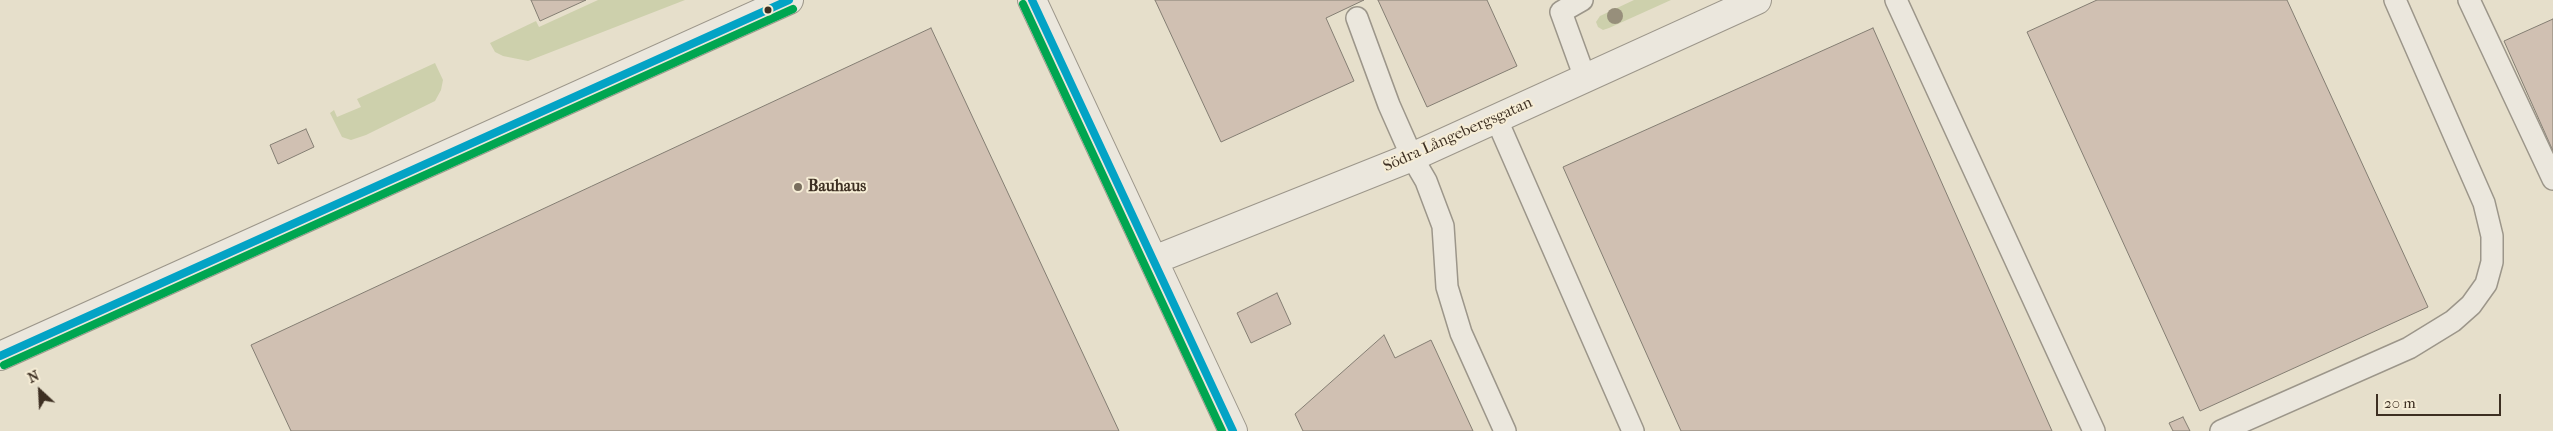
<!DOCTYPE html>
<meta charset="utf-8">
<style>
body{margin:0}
#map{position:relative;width:2553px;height:431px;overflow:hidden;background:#e6dfcb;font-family:"IM FELL French Canon",serif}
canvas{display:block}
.north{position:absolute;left:15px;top:366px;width:50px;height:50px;-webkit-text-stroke:4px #f6edd6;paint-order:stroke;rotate:335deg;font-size:14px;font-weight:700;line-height:20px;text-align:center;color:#3d2f22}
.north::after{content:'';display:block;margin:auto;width:18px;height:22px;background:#3d2f22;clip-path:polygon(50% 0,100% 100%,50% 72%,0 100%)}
.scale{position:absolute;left:2376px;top:394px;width:125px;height:22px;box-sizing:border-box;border:2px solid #3d2f22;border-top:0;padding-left:6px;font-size:15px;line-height:18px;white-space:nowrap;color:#3d2f22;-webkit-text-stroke:4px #f6edd6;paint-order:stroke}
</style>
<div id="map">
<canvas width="2553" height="431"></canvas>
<div class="north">N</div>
<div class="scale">20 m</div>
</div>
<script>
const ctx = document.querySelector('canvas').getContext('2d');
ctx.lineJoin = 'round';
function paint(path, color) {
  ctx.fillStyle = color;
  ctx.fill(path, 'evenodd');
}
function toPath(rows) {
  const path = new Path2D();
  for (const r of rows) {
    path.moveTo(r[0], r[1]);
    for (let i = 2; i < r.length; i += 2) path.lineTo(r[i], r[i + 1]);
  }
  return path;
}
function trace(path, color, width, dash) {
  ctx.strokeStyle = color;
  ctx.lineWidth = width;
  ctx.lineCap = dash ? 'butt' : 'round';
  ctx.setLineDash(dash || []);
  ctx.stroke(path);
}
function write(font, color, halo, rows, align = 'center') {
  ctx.font = font + ' "IM FELL French Canon",serif';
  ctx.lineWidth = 4;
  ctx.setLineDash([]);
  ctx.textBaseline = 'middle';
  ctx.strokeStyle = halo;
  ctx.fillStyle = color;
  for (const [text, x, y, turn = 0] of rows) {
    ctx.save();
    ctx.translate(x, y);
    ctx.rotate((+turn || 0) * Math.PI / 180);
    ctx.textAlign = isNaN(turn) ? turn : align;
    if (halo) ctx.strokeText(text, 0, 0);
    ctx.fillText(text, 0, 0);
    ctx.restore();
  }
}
paint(toPath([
 [598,0,685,0,528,61,503,56,495,52,490,43,536,21,539,27],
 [1634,0,1671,0,1609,28,1603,30,1598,27,1596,22,1600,16],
 [435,63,443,80,441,90,435,101,366,135,351,140,342,137,330,113,334,110,337,117,361,107,357,99]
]), '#cdd0ac');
const building = toPath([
 [531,0,586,0,540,21,531,0],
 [1155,0,1364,0,1326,18,1354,81,1221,142,1155,0],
 [1378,0,1487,0,1517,66,1427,107,1378,0],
 [2097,0,2287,0,2428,307,2200,411,2027,32,2097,0],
 [2553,19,2553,151,2504,41,2553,19],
 [931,28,1119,431,291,431,251,345,931,28],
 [1873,28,2052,431,1681,431,1563,167,1873,28],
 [306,129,314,147,278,164,270,145,306,129],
 [1277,293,1291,324,1251,343,1237,313,1277,293],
 [1384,335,1395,358,1431,340,1473,431,1303,431,1295,414,1384,335],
 [2183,417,2190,431,2173,431,2169,423,2183,417]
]);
paint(building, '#d0c0b2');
trace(building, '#847e73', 1);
const service = toPath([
 [1582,0,1561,12,1585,78],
 [1896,0,2094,431],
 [2469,0,2553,179],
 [1357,18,1389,105,1412,157,1426,181,1443,226,1447,287,1461,333,1505,431],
 [1496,118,1633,431],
 [2221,431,2409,348,2453,321,2471,305,2486,284,2492,262,2492,236,2484,203,2395,0]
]);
const minor = toPath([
 [1032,0,1233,431],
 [1154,260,1412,157,1757,0],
 [0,356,789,0]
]);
trace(service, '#9c968a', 24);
trace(minor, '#9c968a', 30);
trace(service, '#ebe7dd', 21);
trace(minor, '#ebe7dd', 28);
trace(toPath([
 [1032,0,1233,431],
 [0,356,789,0]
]), '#03a3c5', 8);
trace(toPath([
 [1023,4,1222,431],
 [4,365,793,9]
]), '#00a651', 8);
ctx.fillStyle = '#978f7b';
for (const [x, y] of [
 [1615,16]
]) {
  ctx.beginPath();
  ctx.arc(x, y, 8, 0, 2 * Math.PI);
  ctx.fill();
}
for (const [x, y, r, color] of [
 [768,10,4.5,"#3d2f22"],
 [798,187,5,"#786d5d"]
]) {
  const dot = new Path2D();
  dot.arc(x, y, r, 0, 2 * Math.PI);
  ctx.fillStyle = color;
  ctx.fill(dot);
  trace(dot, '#f6edd6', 2);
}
write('16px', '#3d2f22', '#f6edd6', [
 ["Södra Långebergsgatan",1458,135,-24]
]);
write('bold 16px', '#3d2f22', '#f6edd6', [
 ["Bauhaus",808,187]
], 'left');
</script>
